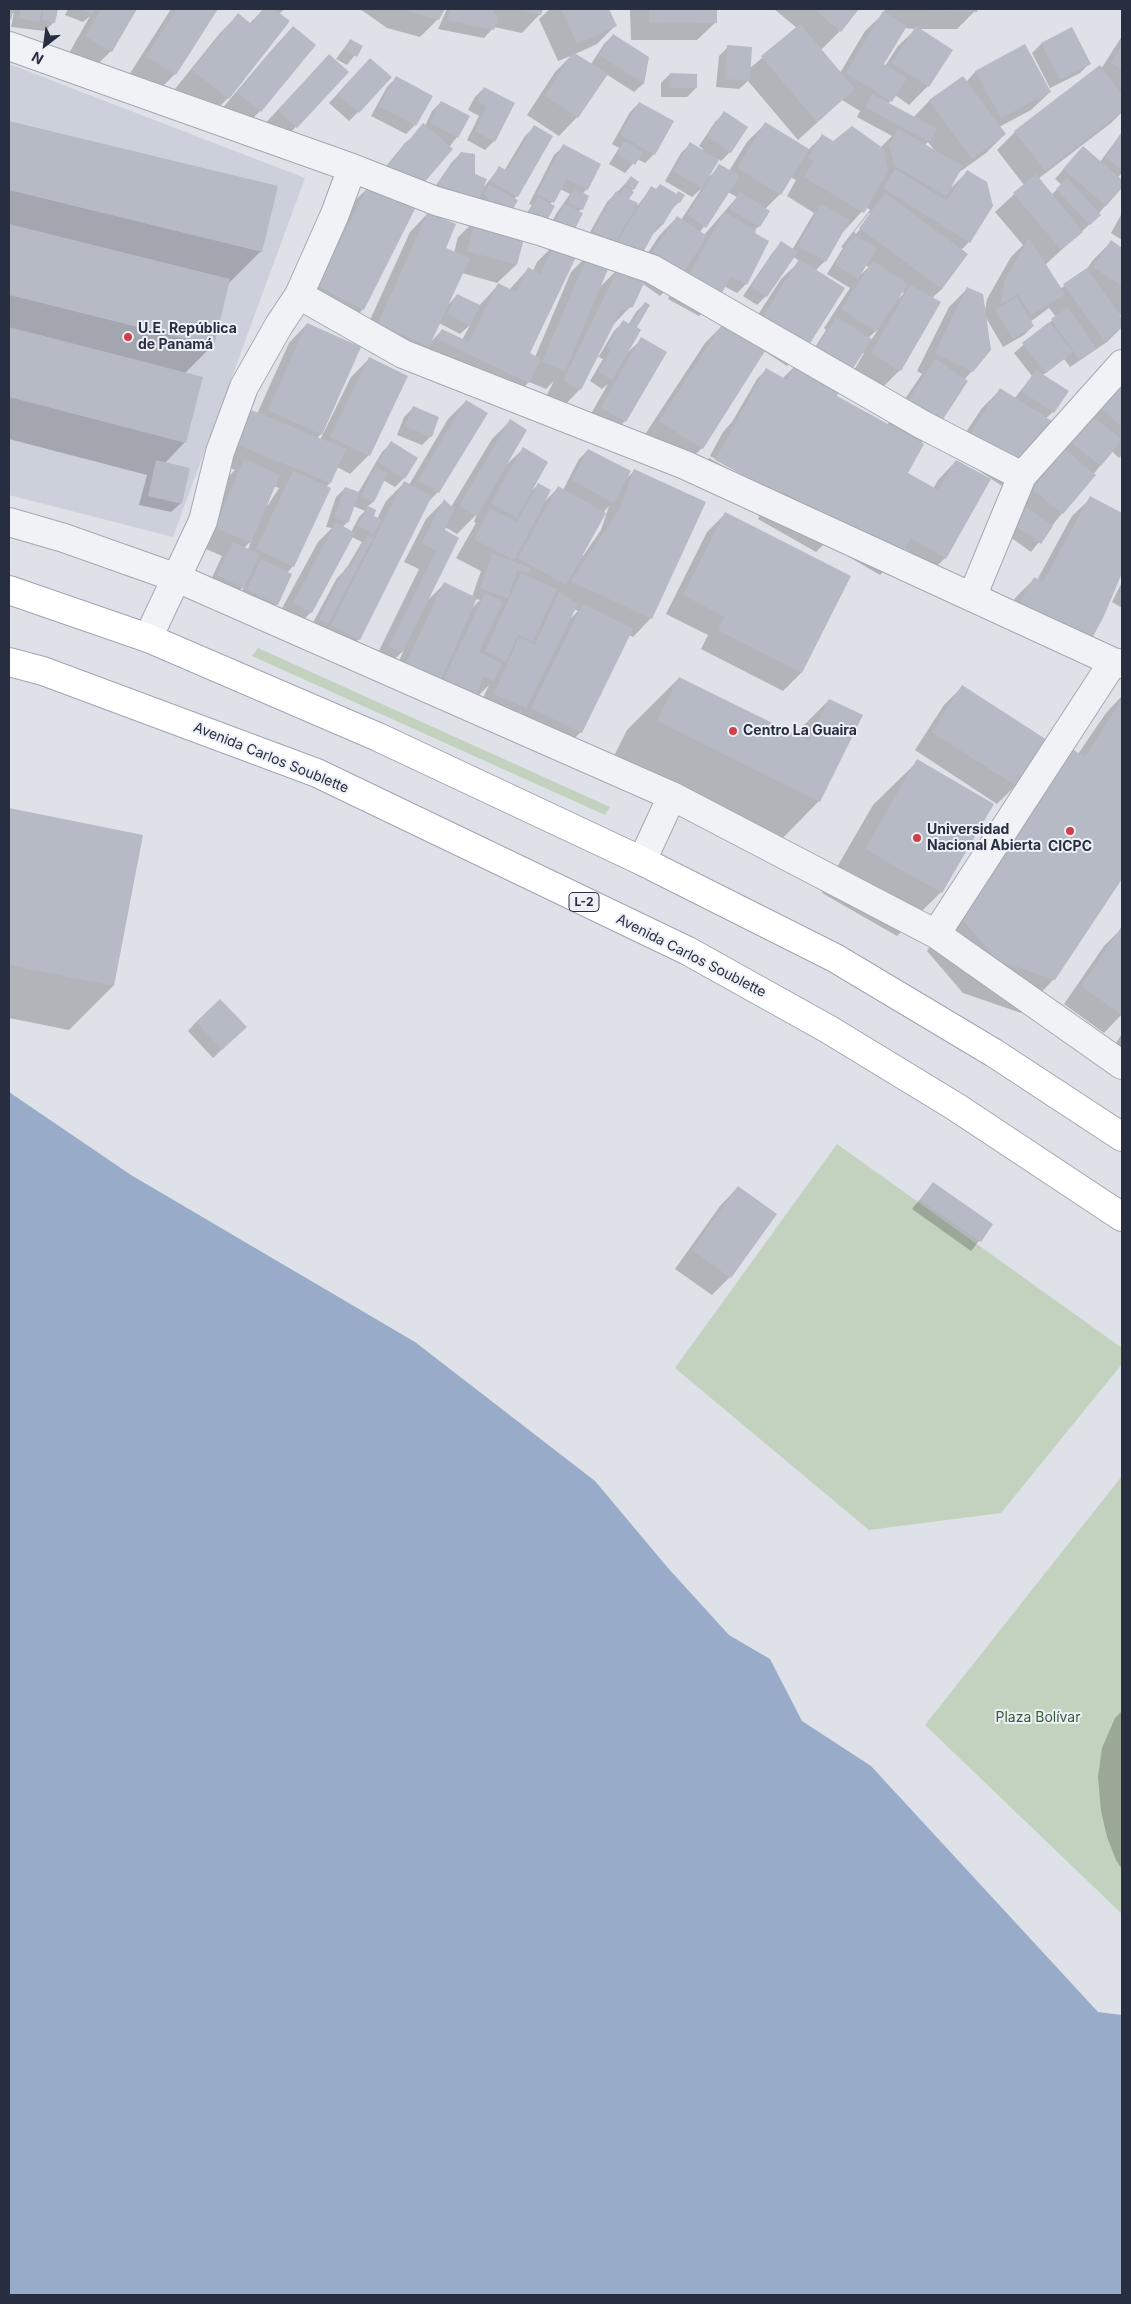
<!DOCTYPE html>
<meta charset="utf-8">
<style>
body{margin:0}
#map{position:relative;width:1131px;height:2304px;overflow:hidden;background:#dee1e8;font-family:Inter,sans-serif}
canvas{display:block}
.frame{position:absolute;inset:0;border:10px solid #272e3f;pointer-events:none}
.north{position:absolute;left:20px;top:20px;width:50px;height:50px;-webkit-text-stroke:4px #edf0f6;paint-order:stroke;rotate:210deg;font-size:14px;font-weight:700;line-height:20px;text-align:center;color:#272e3f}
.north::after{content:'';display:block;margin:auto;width:18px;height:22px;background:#272e3f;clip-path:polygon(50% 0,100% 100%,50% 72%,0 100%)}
</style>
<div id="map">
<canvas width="1131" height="2304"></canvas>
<div class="frame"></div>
<div class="north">N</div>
</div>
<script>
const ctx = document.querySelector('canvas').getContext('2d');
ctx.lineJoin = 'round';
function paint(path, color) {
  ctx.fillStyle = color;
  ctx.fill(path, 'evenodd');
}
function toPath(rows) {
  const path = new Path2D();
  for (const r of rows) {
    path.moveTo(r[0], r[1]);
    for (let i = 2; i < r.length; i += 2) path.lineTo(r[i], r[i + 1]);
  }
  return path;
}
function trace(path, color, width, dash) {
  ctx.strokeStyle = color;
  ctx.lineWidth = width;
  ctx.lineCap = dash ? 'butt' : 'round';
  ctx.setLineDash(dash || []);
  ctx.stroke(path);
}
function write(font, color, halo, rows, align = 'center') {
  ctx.font = font + ' Inter,sans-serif';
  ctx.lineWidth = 4;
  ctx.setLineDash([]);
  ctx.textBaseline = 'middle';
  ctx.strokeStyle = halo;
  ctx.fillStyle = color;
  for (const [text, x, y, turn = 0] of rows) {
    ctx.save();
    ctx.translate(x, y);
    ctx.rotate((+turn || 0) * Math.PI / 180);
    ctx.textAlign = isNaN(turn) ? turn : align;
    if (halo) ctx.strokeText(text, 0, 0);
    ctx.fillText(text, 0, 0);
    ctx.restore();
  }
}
paint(toPath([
 [9,64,305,178,173,537,9,495]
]), '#ccd0da');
paint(toPath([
 [258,648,610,807,605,815,252,656],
 [837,1144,1122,1348,1122,1364,1001,1513,869,1530,675,1368],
 [1122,1476,1122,1914,925,1725]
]), '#c2d2bf');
paint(toPath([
 [9,1092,131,1175,415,1342,595,1481,668,1568,729,1635,770,1659,802,1721,871,1766,1098,2012,1122,2015,1122,2295,9,2295]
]), '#98acc9');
paint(toPath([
 [9,9,57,9,54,22,45,31,11,27,14,13,12,13,9,20],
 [68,9,135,9,111,51,93,69,68,55,90,16,83,22,65,15],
 [171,9,217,9,175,74,157,92,129,75],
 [264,9,284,9,279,14,229,97,209,117,175,89,220,33,238,15,249,24],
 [360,9,444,9,438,19,420,37,387,28],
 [447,9,541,9,540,14,522,33,494,27,484,38,438,29],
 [550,9,608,9,615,26,597,44,575,54,591,64,604,44,613,35,648,58,643,84,634,92,606,74,577,117,559,136,527,115,555,72,571,56,558,61,539,19],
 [630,9,716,9,716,22,697,40,631,40],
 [774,9,857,9,840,31,821,50,840,73,865,31,884,13,885,9,977,9,957,29,917,29,951,50,928,86,909,105,895,95,888,104,913,118,929,101,962,77,966,82,975,72,1025,46,1050,92,1031,110,999,127,1005,134,986,153,958,173,951,188,967,172,969,242,961,250,942,289,932,298,900,370,882,388,853,372,864,353,862,352,807,360,826,330,824,328,850,288,827,274,843,248,841,247,870,210,866,207,844,231,843,230,825,261,815,271,806,348,787,366,764,351,702,448,683,466,642,439,705,343,723,325,743,338,781,279,800,261,793,257,766,296,757,305,743,296,773,252,782,243,792,250,814,213,787,196,796,180,790,177,780,194,765,209,759,226,755,230,746,284,737,293,724,286,718,298,699,316,668,299,681,275,660,296,643,284,631,306,613,325,597,355,599,356,614,331,623,322,628,325,636,312,645,303,627,353,642,339,625,421,607,439,584,426,608,384,602,389,590,381,603,359,597,356,580,389,562,408,545,399,554,381,546,389,529,382,510,401,360,342,410,232,428,213,444,248,454,253,458,237,477,219,525,232,516,265,497,283,462,273,448,305,457,295,479,306,498,285,509,290,528,269,533,271,537,262,556,243,528,354,535,357,571,272,589,254,598,289,620,267,634,274,659,236,677,217,681,220,702,188,692,197,665,181,681,153,690,144,702,151,703,149,699,146,715,122,724,113,730,152,721,161,718,159,708,178,720,166,729,171,747,142,765,124,808,150,822,136,833,143,880,148,892,136,857,117,860,111,842,100,798,140,748,81,739,89,716,87,719,56,728,47,749,69,797,28],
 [904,28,916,29,898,46,885,66,882,64],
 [928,142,935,151,925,145],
 [728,192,737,197,704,235,700,232],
 [869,213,872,213,856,234,854,232],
 [865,265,869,267,859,276],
 [902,291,904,293,898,299],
 [439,323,460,334,470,325,462,340,442,330,431,342],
 [878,330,871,340,868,338,877,330],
 [293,27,314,45,260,111,241,130,220,111,275,46],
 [1071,29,1089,64,1080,73,1050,88,1032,53,1041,44],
 [1122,36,1122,112,1111,123,1038,179,1051,195,1062,185,1055,179,1074,157,1100,162,1122,132,1122,173,1117,178,1122,182,1122,186,1090,224,1045,265,1060,289,1086,270,1093,260,1111,242,1122,249,1122,316,1117,313,1122,320,1122,327,1107,342,1070,367,1064,359,1043,375,1053,412,1045,419,1020,467,1002,486,990,478,945,558,936,567,903,548,898,557,880,575,825,543,816,552,758,519,761,513,698,478,723,432,732,422,757,379,766,370,782,379,796,365,832,402,887,425,922,374,917,371,949,307,968,288,985,311,987,299,1011,257,1023,245,995,212,1024,185,997,150,1015,132,1099,66,1101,69],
 [1049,308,1056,317,1014,353,1032,376,1014,399,1000,390,982,408,952,453,990,478,989,480,956,461,938,480,933,489,906,473,920,444,937,427,964,380,972,371,985,316,1003,347,1024,335,1033,326,1030,322],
 [710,456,773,491,773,493,709,458],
 [350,40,361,47,347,65,336,59],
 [329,55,347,72,278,146,260,129],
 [361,69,358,112,349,121,329,103],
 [670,74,696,88,687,97,661,97,661,83],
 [396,78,415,125,406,134,371,116,387,87],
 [484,88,494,141,485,150,467,140,479,116,468,110,475,97],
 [441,102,457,137,415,191,363,309,345,328,300,305,351,204,370,186,405,143,425,126,432,111],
 [639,103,654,154,645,163,637,159,625,173,609,164,619,148,612,144,630,112],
 [9,122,276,187,261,251,228,284,213,345,185,373,185,442,165,463,181,503,171,512,139,505,147,475,9,439],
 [534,127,517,196,514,199,516,201,512,209,476,204,478,199,469,208,430,194,452,162,461,153,474,175,484,187,499,168,504,171,525,136],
 [564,146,587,189,582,194,582,209,547,232,556,214,570,194,560,189,550,205,521,222,532,205,529,204,554,155],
 [631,178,633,189,628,200,638,205,651,188,676,195,679,192,679,202,670,211,662,225,653,234,639,257,585,241,607,202],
 [1122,213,1122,240,1111,233],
 [307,324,321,434,317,438,320,440,351,377,369,359,369,455,350,474,337,467,330,483,326,487,293,566,287,573,277,604,268,613,239,599,244,586,234,596,209,584,222,556,197,545,226,479,235,470,212,460,257,414,289,343],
 [274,486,279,488,268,505,266,504],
 [251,541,248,550,244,548],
 [1122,376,1122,455,1119,458,1112,451,1031,552,1006,534,1015,508,1046,469,1063,452,1061,450],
 [466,401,438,492,427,503,359,639,341,658,310,628,337,578,346,569,362,542,352,537,311,612,293,631,275,621,318,542,332,528,326,527,336,497,345,488,358,493,382,452,391,443,404,478,395,487,383,480,373,502,367,507,374,511,372,516,377,519,386,501,404,483,409,485,448,419],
 [353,506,365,511,359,517,351,532,342,527,348,522],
 [413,408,431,436,422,445,397,435,404,417],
 [510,421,506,465,523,449,531,491,538,485,544,502,558,488,563,490,579,459,588,450,627,478,634,471,651,618,633,637,629,635,581,732,562,750,514,727,521,711,507,725,476,713,489,685,475,699,388,685,404,650,383,670,372,665,419,569,404,562,426,519,444,501,451,507,492,439],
 [609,506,601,530,583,556,582,555,603,513],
 [477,514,474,522,476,523,456,558,481,571,472,597,444,584,427,601,445,527,457,534],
 [476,599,480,600,472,608],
 [574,609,578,611,569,620],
 [1091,498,1122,514,1122,569,1103,615,1089,641,1071,659,1002,620,1016,597,1034,579,1037,580,1072,516],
 [725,514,850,577,801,673,783,691,701,649,708,635,666,614,707,532],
 [1122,582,1122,608,1112,602],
 [679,678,794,735,829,700,819,801,767,854,605,774,627,730],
 [962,687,1015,786,997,804,915,750,944,705],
 [1122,696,1122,877,1054,979,1021,1013,963,993,927,951,1039,784,1078,754,1106,713],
 [918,761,941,892,897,936,822,893,873,805],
 [9,810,142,836,113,986,69,1030,9,1018],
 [1122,928,1122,1014,1104,1033,1064,1004,1104,946],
 [196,1022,236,1036,213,1058,188,1031],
 [1122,1034,1122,1066,1107,1056],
 [933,1183,992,1225,971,1251,912,1209],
 [738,1187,730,1277,712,1295,675,1269,720,1206],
 [1122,1711,1122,1869,1116,1860,1107,1837,1101,1811,1098,1777,1102,1748,1115,1718]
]), '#0003');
paint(toPath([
 [9,9,14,9,11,20,9,19],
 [21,9,42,9,39,22,19,18],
 [44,9,58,9,55,23,42,19],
 [81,9,95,9,93,14],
 [101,9,137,9,112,52,85,36],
 [177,9,218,9,176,75,146,56],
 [263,9,274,9,290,21,229,99,192,70,238,13,251,24],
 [403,9,445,9,439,20],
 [450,9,493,9,498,20,494,30,447,20],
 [516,9,543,9,541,15],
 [561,9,609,9,617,26,577,44],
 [649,9,717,9,717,23,649,22],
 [814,9,859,9,841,32],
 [922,9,978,9,977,12,922,10],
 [883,11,907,26,884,64,907,78,892,102,846,73],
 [800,24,855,89,817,122,761,56],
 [293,26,316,45,261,112,237,92],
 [916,26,953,50,929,87,892,63],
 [1072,27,1091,64,1060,80,1041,43],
 [613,34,649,57,644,84,599,55],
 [350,39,363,46,357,57,344,50],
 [1025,44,1051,92,1001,118,975,71],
 [727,45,752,47,750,81,725,79],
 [1122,45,1122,70,1111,63],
 [573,52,608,74,578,118,545,96],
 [329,54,349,72,297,128,278,110],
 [370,58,392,77,359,113,337,94],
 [1100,65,1122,94,1122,112,1045,171,1014,131],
 [670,73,697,74,697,88,669,88],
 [396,76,433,96,416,126,379,106],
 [963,76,1006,134,972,159,929,100],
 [484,87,515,103,495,142,475,131,487,106,477,101],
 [872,94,937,129,930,142,865,107],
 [441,101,470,116,458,138,430,123],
 [639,102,674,121,655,155,620,135],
 [724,111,748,127,731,153,707,136],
 [9,121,278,186,262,252,9,190],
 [765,122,809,149,781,195,737,168],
 [423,123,453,149,416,192,387,167],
 [534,125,553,136,518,197,490,181,499,166,507,171],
 [852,126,884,149,888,171,864,213,804,177,814,161,808,158,822,134,833,141],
 [898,129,963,166,946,196,895,166,889,145],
 [1122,132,1122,170,1105,157],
 [624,141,643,152,635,165,617,154],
 [690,142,719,160,702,189,673,171],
 [563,144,601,164,588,190,567,179,554,203,537,194],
 [1083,146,1122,180,1122,188,1106,206,1063,169],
 [461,152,475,154,475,174,487,179,479,199,438,185],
 [719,164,737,174,739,177,706,228,687,215],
 [895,169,947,201,967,170,987,182,993,206,970,243,883,188],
 [1036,174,1083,232,1061,250,1013,193],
 [631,176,639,182,634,190,625,184],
 [1067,178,1101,215,1090,225,1056,189],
 [369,184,416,207,364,310,318,286],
 [660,184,677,194,678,191,685,195,680,203,677,201,663,225,659,223,640,258,616,244,651,186,656,189],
 [489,185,518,200,513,209,495,200,492,208,484,204,488,197,484,195],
 [624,187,634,192,629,199,638,203,615,243,593,231,616,191,620,194],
 [574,188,589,196,583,210,568,202],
 [740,192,770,211,760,227,729,209],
 [885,193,968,254,942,289,859,228],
 [538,197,555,206,546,222,529,213],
 [564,204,583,213,574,231,555,222],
 [821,204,850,220,826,262,798,246],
 [428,212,456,224,446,248,470,258,429,347,378,323],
 [724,212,756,230,755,233,769,241,747,285,731,277,719,298,686,280],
 [677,216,707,236,680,278,649,258],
 [476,217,526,231,517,265,467,251],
 [9,224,230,279,214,346,9,295],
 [853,235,877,248,858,279,835,264],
 [1029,238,1065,294,1031,315,1018,294,1001,304,1005,279],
 [1111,240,1122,248,1122,286,1093,267],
 [781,241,798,252,767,297,751,286],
 [556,242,578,253,530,353,541,359,529,383,437,339,442,329,469,342,498,283,516,292,528,267,540,274],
 [589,253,611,262,565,371,542,362],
 [799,259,845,288,807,348,761,319],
 [873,261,908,284,876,332,841,309],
 [620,265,646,279,633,307,621,310,581,390,563,381],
 [1087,268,1122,318,1122,327,1104,340,1063,284],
 [910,285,941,302,901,371,871,353],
 [967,287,983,294,991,350,973,372,935,353],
 [457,294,480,305,470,325,447,314],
 [1017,297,1034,326,1013,339,995,310],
 [645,302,650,305,637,327,641,330,612,380,598,372,611,350,607,347,623,320,631,325],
 [1068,307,1096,348,1079,359,1051,319],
 [836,317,872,339,850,373,815,351],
 [1049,322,1073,352,1046,373,1022,343],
 [307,323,361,347,322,435,268,410],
 [723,323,765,351,703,449,659,421],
 [9,327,203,377,186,443,9,397],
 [641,337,667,352,626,422,601,407],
 [369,357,408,376,370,456,330,437],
 [935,359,968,381,938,427,905,406],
 [796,364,841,388,837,396,924,444,908,473,938,490,956,460,991,479,946,559,911,538,899,558,784,492,781,496,715,460,766,368,787,380],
 [1036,370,1069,391,1054,413,1021,391],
 [1122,377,1122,427,1098,406],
 [1000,388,1052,421,1021,468,970,434],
 [466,400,488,413,439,493,418,480],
 [413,406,439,417,432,437,405,426],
 [244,407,346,449,331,483,230,442],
 [1091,415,1122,440,1101,466,1069,441],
 [510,419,527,430,477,516,459,506],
 [391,441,418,458,405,479,378,462],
 [523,447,548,462,517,518,491,503],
 [588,449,631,471,614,503,572,480],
 [1064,449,1096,475,1063,514,1032,489],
 [244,459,280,475,251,543,215,527],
 [156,460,190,468,182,504,148,496],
 [375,467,388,473,374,502,361,496],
 [634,469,706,502,652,619,571,581,619,510],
 [293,471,331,488,294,567,256,549],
 [404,481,432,496,360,640,331,625],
 [538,483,551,490,514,560,474,539,490,508,517,522],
 [558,486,606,513,566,585,518,558],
 [345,487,359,492,349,522,334,518],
 [1090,496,1122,513,1122,573,1104,616,1090,642,1020,602,1034,577,1043,582],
 [444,499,454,509,445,530,459,538,402,653,389,646,436,551,422,543],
 [368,506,376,510,374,516,381,520,374,534,357,526],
 [1026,507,1053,526,1041,544,1014,525],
 [725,512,851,576,802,673,718,630,725,617,683,595],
 [336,522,355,533,312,613,293,603],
 [367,535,373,538,328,624,319,619,346,567,349,569],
 [233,542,260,554,244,588,217,575],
 [492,554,530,568,528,574,517,570,508,598,480,588],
 [261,559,292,574,278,605,247,590],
 [521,573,557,589,533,641,518,635,506,661,485,651],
 [444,582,477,598,440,681,405,666],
 [559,592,578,604,526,708,494,694,519,637,535,645],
 [485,593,503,602,479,652,502,664,494,681,484,677,476,694,444,679],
 [583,604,633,629,582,733,531,708],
 [679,677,809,741,829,699,863,715,820,802,657,721],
 [962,685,1047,740,1016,786,932,732],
 [1122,699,1122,879,1055,980,997,960,960,917,1072,749,1085,757],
 [917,759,994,804,942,893,865,849],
 [9,808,143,835,114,986,9,965],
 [1122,926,1122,1015,1081,986],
 [220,999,247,1027,222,1050,196,1022],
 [933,1182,993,1224,981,1242,920,1200],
 [738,1186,777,1214,731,1278,692,1250]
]), '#b5bac5');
const street = toPath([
 [9,46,352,168,436,201,540,231,652,269,923,425,1022,476],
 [299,295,403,354,685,465,1113,662,1122,664],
 [9,522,64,538,177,578,672,796,936,934,1122,1065],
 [972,597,1022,476,1122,364],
 [148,638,203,521,220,452,244,387,279,325,299,295,335,214,352,168],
 [642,861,672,796],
 [936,934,1113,662]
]);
const primary = toPath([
 [9,590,148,638,378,737,642,861,835,958,994,1053,1122,1137],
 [9,662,43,671,317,773,688,951,828,1029,956,1107,1122,1217]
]);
trace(street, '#a3a8b2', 30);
trace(primary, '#9da5b4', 30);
trace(street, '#f1f2f6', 28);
trace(primary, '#fff', 28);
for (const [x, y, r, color] of [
 [128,337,5,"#d23e4a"],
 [733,731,5,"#d23e4a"],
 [1070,831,5,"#d23e4a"],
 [917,838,5,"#d23e4a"]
]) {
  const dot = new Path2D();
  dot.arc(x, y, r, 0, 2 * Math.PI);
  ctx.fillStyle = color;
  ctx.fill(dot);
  trace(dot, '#edf0f6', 2);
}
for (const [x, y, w] of [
 [584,902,30]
]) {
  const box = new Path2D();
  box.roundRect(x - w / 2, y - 9.5, w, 19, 4);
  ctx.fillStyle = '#edf0f6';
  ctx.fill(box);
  trace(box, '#272e3f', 1);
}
write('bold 12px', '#272e3f', null, [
 ["L-2",584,902]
]);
write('bold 14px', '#272e3f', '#edf0f6', [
 ["U.E. República",138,329],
 ["de Panamá",138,345],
 ["Centro La Guaira",743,731],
 ["Universidad",927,830],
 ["Nacional Abierta",927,846],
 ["CICPC",1070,847,"center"]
], 'left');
write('14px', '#272e3f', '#edf0f6', [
 ["Avenida Carlos Soublette",271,758,22],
 ["Avenida Carlos Soublette",691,956,27]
]);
write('14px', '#385b34', '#edf0f6', [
 ["Plaza Bolívar",1038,1718]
]);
</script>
